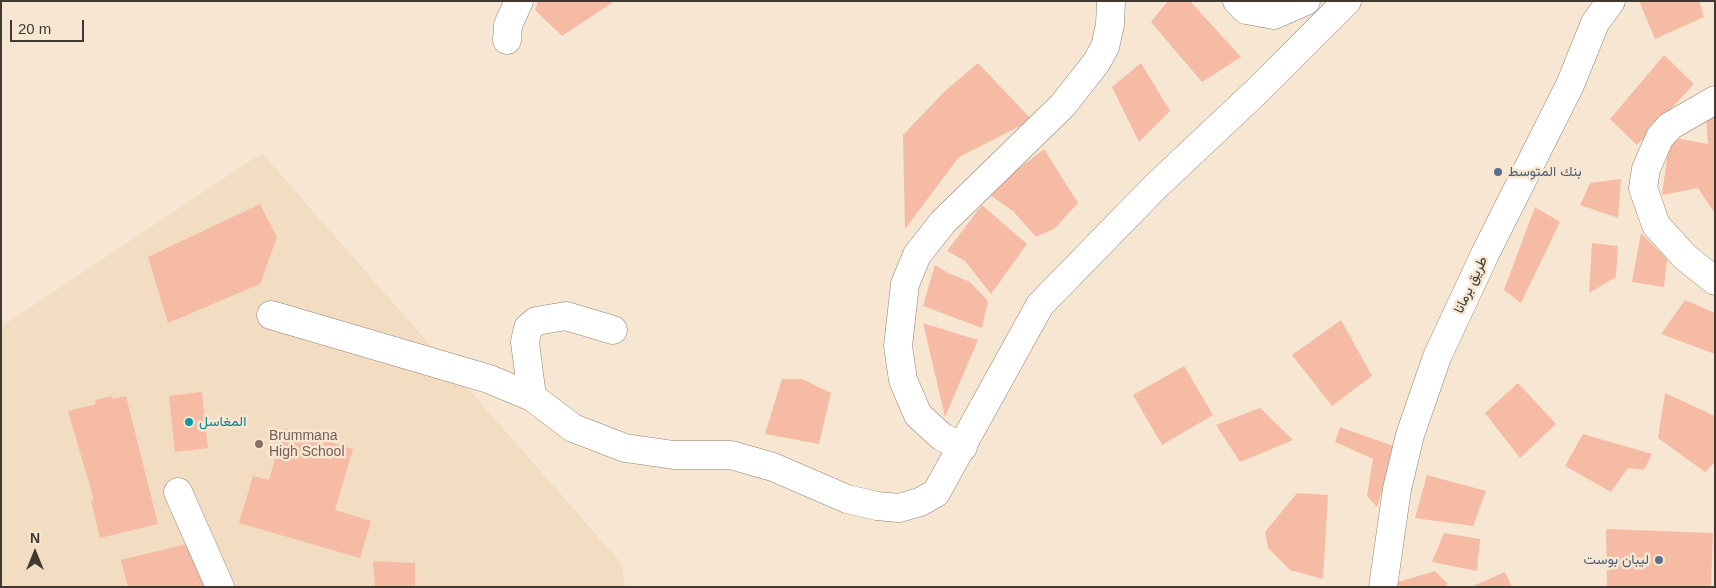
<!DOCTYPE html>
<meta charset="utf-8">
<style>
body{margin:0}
#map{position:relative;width:1716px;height:588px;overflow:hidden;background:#f7e6d2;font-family:Helvetica,sans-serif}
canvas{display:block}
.frame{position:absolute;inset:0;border:2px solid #403931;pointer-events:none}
.north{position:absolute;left:10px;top:528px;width:50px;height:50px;-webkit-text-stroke:4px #f7e6d2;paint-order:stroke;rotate:0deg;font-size:14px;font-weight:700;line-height:20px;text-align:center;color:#403931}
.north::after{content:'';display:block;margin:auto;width:18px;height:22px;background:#403931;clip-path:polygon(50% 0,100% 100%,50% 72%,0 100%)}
.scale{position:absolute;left:10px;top:20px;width:74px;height:22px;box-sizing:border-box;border:2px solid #403931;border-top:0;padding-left:6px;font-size:15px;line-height:18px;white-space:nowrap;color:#403931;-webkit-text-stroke:4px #f7e6d2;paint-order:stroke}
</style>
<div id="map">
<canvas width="1716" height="588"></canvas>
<div class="frame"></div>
<div class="north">N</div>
<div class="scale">20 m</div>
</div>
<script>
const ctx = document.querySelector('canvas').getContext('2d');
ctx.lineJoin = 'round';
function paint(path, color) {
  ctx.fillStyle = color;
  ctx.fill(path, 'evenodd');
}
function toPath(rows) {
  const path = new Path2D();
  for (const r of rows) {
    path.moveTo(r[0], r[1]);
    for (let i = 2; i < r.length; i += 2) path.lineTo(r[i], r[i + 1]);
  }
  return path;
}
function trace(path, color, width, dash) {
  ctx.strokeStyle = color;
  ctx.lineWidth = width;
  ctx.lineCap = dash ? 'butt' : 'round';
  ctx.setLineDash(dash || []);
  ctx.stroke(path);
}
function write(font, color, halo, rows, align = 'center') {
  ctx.font = font + ' Helvetica,Vazirmatn,sans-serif';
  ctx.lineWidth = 5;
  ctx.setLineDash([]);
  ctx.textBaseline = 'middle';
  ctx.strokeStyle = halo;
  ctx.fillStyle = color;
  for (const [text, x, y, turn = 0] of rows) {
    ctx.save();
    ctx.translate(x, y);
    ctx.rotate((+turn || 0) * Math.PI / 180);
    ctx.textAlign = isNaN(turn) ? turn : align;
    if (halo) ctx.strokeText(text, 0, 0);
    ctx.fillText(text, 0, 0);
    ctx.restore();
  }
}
paint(toPath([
 [262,153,620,562,626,587,1,587,1,327]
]), '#f2dcc2');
paint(toPath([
 [538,1,615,1,562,36,535,10],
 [1168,1,1190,1,1241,57,1202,82,1151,22],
 [1639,1,1699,1,1704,17,1655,39],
 [1664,55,1694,84,1637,145,1610,119],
 [978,63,1032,120,959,157,905,229,903,135,944,92],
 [1141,63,1170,111,1139,142,1112,87],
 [1706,115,1715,116,1715,214,1698,188,1662,195,1670,137,1708,144],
 [1044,149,1078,203,1054,229,1036,237,1013,211,987,193],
 [1621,179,1618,218,1580,205,1590,183],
 [260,204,277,237,260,284,168,323,148,257],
 [982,205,1027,244,991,294,965,261,947,251],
 [1535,207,1560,222,1521,303,1504,290],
 [1641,233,1667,259,1664,287,1632,282],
 [1592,243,1618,246,1616,277,1589,293],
 [935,265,948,273,970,282,988,301,982,328,923,306],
 [1685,300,1715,313,1715,354,1661,334],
 [1341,320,1372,376,1332,406,1292,355],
 [923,323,978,340,945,417],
 [1184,366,1213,415,1162,445,1133,395],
 [782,379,802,379,831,393,819,444,765,434],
 [1518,383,1556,424,1520,458,1485,413],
 [202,392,208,448,175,452,169,396],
 [1665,393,1715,416,1715,462,1705,472,1658,438],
 [112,396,113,399,126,396,158,524,100,538,91,501,94,500,68,411,96,404,95,400],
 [1260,408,1293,440,1240,462,1216,425],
 [1340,427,1396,447,1377,507,1367,496,1373,459,1335,442],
 [284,428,353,449,335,510,371,521,360,558,239,523,253,476,269,480],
 [1583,434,1652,454,1644,470,1628,468,1611,492,1565,466],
 [1427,475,1486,491,1473,526,1415,518],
 [1297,493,1328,495,1323,579,1290,570,1268,548,1265,532],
 [1606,529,1713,533,1711,587,1607,587],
 [1444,533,1480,539,1477,571,1432,562],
 [195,542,205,587,128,587,121,560],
 [373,561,415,563,415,587,375,587],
 [1435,571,1448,584,1443,587,1399,587,1395,583],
 [1505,572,1512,587,1471,587]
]), '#f6bba4');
const minor = toPath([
 [1237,1,1246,10,1274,15,1306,1],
 [507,40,508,25,519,1],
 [1715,100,1670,126,1660,137,1646,169,1643,188,1656,225,1685,257,1715,281],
 [271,315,489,379,532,397,573,428,625,448,674,455,731,455,773,467,847,499,877,506,899,508,920,502,936,493,1040,305,1155,187,1257,91,1347,1],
 [532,397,525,342,528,328,536,321,566,316,613,330],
 [963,447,942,437,918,415,903,380,898,346,905,284,917,255,943,222,1063,105,1096,63,1105,47,1110,25,1111,1],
 [178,492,220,587],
 [1383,587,1397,489,1410,435,1437,357,1485,254,1570,85,1595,23,1611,1]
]);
trace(minor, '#918270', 29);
trace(minor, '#fff', 28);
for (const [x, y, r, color] of [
 [1498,172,5,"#5c6f8a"],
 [189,422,5,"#0f9aa8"],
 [259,444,5,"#8d6e63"],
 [1659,560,5,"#5c6f8a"]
]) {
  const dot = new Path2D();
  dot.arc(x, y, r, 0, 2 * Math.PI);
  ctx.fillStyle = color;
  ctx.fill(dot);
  trace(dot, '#f7e6d2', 2);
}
write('14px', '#4e5e75', '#f7e6d2', [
 ["بنك المتوسط",1508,172],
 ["ليبان بوست",1649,560,"right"]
], 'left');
write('14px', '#403931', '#f7e6d2', [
 ["طريق برمانا",1471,285,-65]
]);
write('14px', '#0d838f', '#f7e6d2', [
 ["المغاسل",199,422]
], 'left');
write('14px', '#785e54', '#f7e6d2', [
 ["Brummana",269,436],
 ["High School",269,452]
], 'left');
</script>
